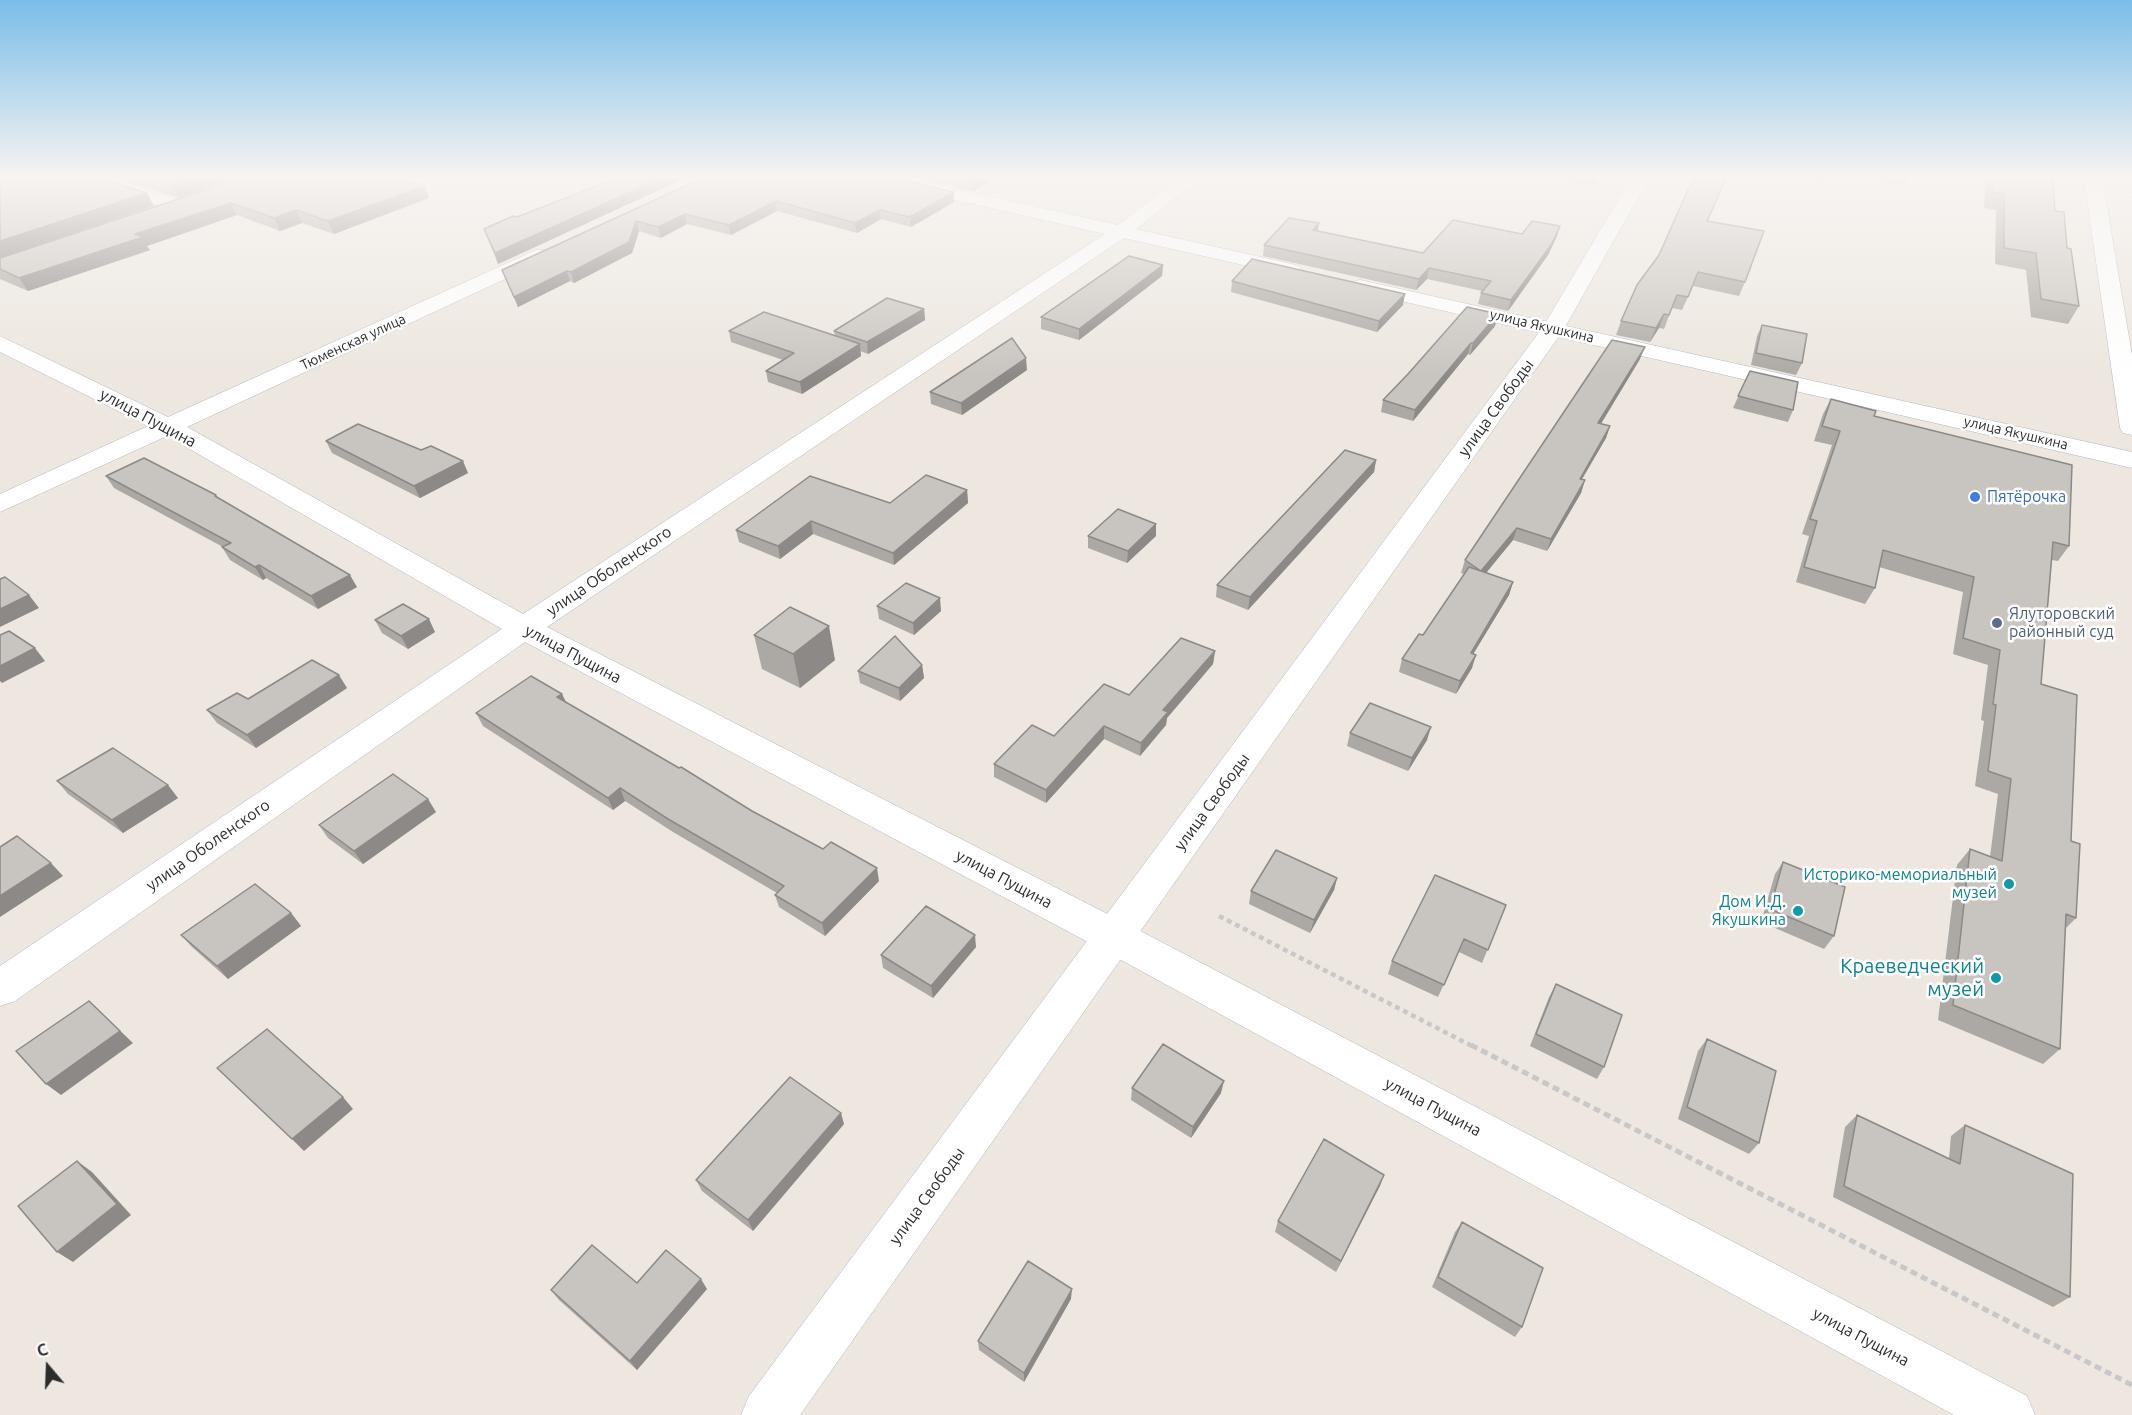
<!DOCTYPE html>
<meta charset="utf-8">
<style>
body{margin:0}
#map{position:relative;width:2132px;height:1415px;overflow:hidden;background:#ede7df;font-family:Ubuntu,sans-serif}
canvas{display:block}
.north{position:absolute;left:18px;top:1337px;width:60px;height:60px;-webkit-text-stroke:4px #fff;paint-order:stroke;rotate:341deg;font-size:16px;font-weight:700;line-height:24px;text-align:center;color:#2c2c2c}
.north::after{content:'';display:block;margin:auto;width:21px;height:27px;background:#2c2c2c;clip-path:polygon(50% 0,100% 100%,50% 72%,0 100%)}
</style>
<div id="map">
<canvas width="2132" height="1415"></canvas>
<div class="north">С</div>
</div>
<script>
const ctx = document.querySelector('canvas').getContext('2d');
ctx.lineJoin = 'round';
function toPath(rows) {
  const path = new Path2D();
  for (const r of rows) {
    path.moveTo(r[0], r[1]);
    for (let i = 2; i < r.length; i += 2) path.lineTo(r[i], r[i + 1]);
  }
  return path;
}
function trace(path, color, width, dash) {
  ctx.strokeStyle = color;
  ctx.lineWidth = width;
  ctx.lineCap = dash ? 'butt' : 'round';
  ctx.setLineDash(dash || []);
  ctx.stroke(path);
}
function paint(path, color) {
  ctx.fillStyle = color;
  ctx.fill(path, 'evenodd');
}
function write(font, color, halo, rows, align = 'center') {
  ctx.font = font + ' Ubuntu,sans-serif';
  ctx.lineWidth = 5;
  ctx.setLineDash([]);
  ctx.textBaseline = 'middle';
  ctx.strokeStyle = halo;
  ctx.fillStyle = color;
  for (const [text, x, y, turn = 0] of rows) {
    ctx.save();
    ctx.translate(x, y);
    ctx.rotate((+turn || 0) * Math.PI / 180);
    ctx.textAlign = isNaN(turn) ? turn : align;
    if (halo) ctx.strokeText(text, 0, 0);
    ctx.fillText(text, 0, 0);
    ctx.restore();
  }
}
const minor = toPath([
 [82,178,110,178,185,202,188,206,185,210,179,211,173,210,85,182,82,178],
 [872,178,906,178,1118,225,1180,178,1200,178,1136,229,1292,264,1299,266,1302,270,1299,274,1292,276,1124,238,547,627,1129,925,2027,1396,2035,1415,1954,1415,1101,949,525,642,15,1001,0,1006,0,966,502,629,167,436,0,512,0,494,148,426,0,352,0,336,168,417,536,250,550,250,553,254,550,258,187,427,523,614,1105,234,881,183,872,178],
 [1360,280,2132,452,2132,468,1353,290,1350,286,1353,282,1360,280]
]);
const tertiary = toPath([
 [1631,178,1649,178,1564,329,800,1415,741,1415,749,1396,1543,327,1631,178]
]);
const secondary = toPath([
 [2084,178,2102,178,2132,355,2132,435,2123,433,2120,428,2084,178]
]);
trace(minor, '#b3b5be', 1);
trace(tertiary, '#b3b5be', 1);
trace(secondary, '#b3b5be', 1);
trace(toPath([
 [2127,178,2132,198]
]), '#c8c8c8', 2, [3, 1.5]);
trace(toPath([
 [1219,916,1474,1047]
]), '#c8c8c8', 4.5, [5, 4]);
trace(toPath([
 [1471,1045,2132,1385]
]), '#c8c8c8', 5, [7, 4.5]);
paint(minor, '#fff');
paint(tertiary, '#fff');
paint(secondary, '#fff');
paint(toPath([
 [118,178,235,178,179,198],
 [242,178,425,186,429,198,334,234,302,223,280,231,237,215,147,246,150,250,28,291,0,279,0,258],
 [606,178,685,178,498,264,484,229,517,217,607,182],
 [703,178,954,192,954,202,911,227,881,219,857,233,777,211,731,235,687,224,661,238,639,231,632,253,574,283,570,281,518,307,502,270],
 [917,178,996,178,973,191],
 [1563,178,1598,178,1594,185,1563,180],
 [1727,178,1708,221,1745,282,1739,296,1693,286,1682,310,1672,308,1664,329,1659,328,1650,342,1616,335,1621,321,1659,255],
 [1805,178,1827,178,1825,182],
 [1864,178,1908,178,1905,185],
 [1986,178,2053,178,2055,211,2067,248,2079,306,2068,324,2031,317,2026,270,1995,264,1996,210,1984,208],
 [1319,223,1318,231,1423,253,1522,234,1560,226,1557,236,1548,255,1508,311,1478,304,1481,293,1482,291,1427,279,1416,290,1263,256,1264,245],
 [1163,265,1162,276,1079,340,1041,329,1041,317],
 [1232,281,1403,305,1377,332,1231,292],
 [924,309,925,320,868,354,860,351,861,356,802,394,768,382,766,371,783,360,731,342,729,331,835,336,834,331],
 [1498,314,1495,326,1470,355,1468,354,1413,421,1381,412,1383,400],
 [1762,325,1802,363,1796,375,1751,365,1757,336],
 [1640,359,1601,424,1610,426,1606,438,1582,479,1585,480,1581,493,1547,551,1513,540,1486,573,1513,582,1509,595,1473,654,1472,668,1456,694,1399,672,1402,659,1423,635,1464,574,1461,573,1465,560],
 [1027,370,962,415,931,404,930,392],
 [1750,371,1793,410,1788,422,1733,408],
 [1831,399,1874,416,2069,546,2058,561,2052,560,2041,684,2071,841,2076,918,2065,929,2060,1049,2043,1064,1938,1020,1957,865,1970,849,1990,857,1998,794,1975,786,1984,721,1981,720,1988,665,1953,654,1963,592,1879,567,1875,588,1865,604,1796,582,1809,536,1802,534,1832,445,1814,441,1823,414],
 [326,441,421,450,468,473,420,498,332,453],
 [1376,460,1374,472,1248,610,1216,597,1217,585],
 [106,476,216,495,218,498,357,587,318,609,266,578,263,580,230,560,222,547,223,547,114,488],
 [967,490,968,503,894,565,813,534,780,559,739,542,736,530],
 [1156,524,1156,536,1127,563,1088,548,1088,536],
 [877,606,941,611,914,635,879,619],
 [375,620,435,632,408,649,382,633],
 [754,635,835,660,800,688,762,669],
 [1215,651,1213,664,1167,718,1166,725,1140,756,1104,739,1046,803,994,777,994,764,1054,736,1129,695],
 [922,665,924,678,900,701,860,683,858,671],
 [347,688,256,748,217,723,207,710],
 [566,703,752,811,879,881,825,936,779,907,775,895,777,893,673,832,625,801,613,810,483,726,476,713],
 [1350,733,1427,740,1408,771,1347,746],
 [57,781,178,798,123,833,68,794],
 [436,812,363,864,328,838,319,825],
 [1783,862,1834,936,1824,949,1761,922,1775,874],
 [1337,878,1334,890,1310,933,1249,904,1251,891],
 [1506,905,1482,963,1459,952,1438,997,1388,974,1392,961],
 [291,913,301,926,228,979,192,947,181,935],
 [976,947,933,998,883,968,881,955],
 [1556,984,1604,1067,1597,1079,1530,1046,1549,997],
 [1707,1039,1759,1143,1749,1154,1678,1119,1698,1051],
 [1132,1088,1221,1093,1191,1138,1131,1100],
 [1857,1115,1949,1158,1951,1136,1965,1125,2070,1297,2053,1307,1833,1197,1845,1127],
 [844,1124,753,1231,702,1191,696,1180],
 [1384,1175,1336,1272,1275,1232,1278,1221],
 [1462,1222,1522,1327,1515,1337,1432,1287,1455,1232],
 [637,1283,707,1289,637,1370,559,1300,551,1290],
 [1071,1299,1024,1382,979,1350,978,1341]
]), '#aca9a4');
paint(toPath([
 [193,178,235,178,179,198,172,185],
 [662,178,685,178,498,264,495,253],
 [978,178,996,178,973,191,973,181],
 [425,186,429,198,334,234,328,221],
 [954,192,954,202,911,227,910,217],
 [147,193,154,206,0,258,0,241],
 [776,201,777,211,731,235,729,225],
 [231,203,237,215,147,246,150,250,28,291,19,278,135,234],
 [296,210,302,223,280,231,274,218],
 [880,210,881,219,857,233,855,223],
 [685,214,687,224,661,238,658,227],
 [636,221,639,231,632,253,574,283,571,272],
 [1319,223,1317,233,1313,230],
 [1560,226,1557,236,1548,255,1508,311,1511,300],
 [1163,265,1162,276,1079,340,1079,329],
 [1429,268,1427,279,1416,290,1419,279],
 [567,271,570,281,518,307,514,297],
 [1405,294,1403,305,1377,332,1379,321],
 [924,309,925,320,868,354,867,342],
 [1498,314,1495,326,1470,355,1473,343],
 [1664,314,1659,328,1650,342,1656,328],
 [1471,343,1468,354,1413,421,1415,410],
 [860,344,861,356,802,394,800,382],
 [1645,347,1640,359,1594,435,1598,423],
 [1026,358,1027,370,962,415,961,403],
 [1610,426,1606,438,1575,491,1580,479],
 [1376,460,1374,472,1248,610,1250,597],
 [463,461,468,473,420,498,414,486],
 [1585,480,1581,493,1547,551,1551,539],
 [967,490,968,503,894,565,893,553],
 [811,521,813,534,780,559,778,546],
 [1156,524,1156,536,1127,563,1128,551],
 [1517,528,1513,540,1477,584,1481,571],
 [259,565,266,578,263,580,255,567],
 [350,575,357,587,318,609,311,596],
 [1513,582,1509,595,1466,666,1471,653],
 [29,595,39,608,0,627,0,609],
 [940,598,941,611,914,635,913,623],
 [429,619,435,632,408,649,401,636],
 [829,626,835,660,800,688,793,654],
 [35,648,45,661,2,683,0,681,0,666],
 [1215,651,1213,664,1167,718,1166,725,1140,756,1141,743,1163,710],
 [1476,655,1472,668,1456,694,1460,681],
 [922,665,924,678,900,701,899,688],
 [339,675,347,688,256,748,247,735],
 [562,694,568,706,557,697],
 [1104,726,1104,739,1046,803,1046,790],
 [1431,727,1427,740,1408,771,1412,758],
 [168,785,178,798,123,833,112,820],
 [620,788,625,801,613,810,608,798],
 [428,799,436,812,363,864,354,851],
 [51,863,63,876,0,917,0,896],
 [877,868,879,881,825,936,822,923],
 [1337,878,1334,890,1310,933,1314,920],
 [291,913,301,926,228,979,217,966],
 [975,935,976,947,933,998,931,986],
 [89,1001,133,1043,61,1095,46,1084],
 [1224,1081,1221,1093,1191,1138,1193,1127],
 [343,1097,353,1109,304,1151,292,1139],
 [841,1113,844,1124,753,1231,748,1220],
 [77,1161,92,1172,131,1215,73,1262,57,1252],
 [1384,1175,1380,1186,1336,1272,1341,1261],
 [701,1279,707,1289,637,1370,630,1361],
 [1072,1289,1071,1299,1024,1382,1024,1373]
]), '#8c8986');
const building = toPath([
 [0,178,98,178,147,193,0,241,0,178],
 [151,178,193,178,172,185,151,178],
 [242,178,400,178,425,186,328,221,296,210,274,218,231,203,135,234,143,237,19,278,0,269,0,258,242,178],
 [607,178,662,178,495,253,484,229,513,216,517,217,612,180,607,178],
 [703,178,891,178,954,192,910,217,880,210,855,223,776,201,729,225,685,214,658,227,636,221,629,242,571,272,567,271,514,297,502,270,703,178],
 [959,178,978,178,973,181,959,178],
 [1695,178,1726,178,1707,221,1764,231,1745,282,1698,272,1688,297,1677,295,1669,315,1664,314,1656,328,1621,321,1637,285,1659,255,1687,192,1695,178],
 [1993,178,2053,178,2055,211,2064,212,2067,248,2071,249,2079,306,2041,299,2036,253,2004,248,2004,194,1993,192,1993,178],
 [1289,218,1319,223,1313,230,1423,253,1453,220,1522,234,1532,221,1560,226,1551,245,1511,300,1481,293,1491,281,1429,268,1419,279,1264,245,1289,218],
 [1129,256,1163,265,1079,329,1041,317,1129,256],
 [1252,259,1405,294,1379,321,1232,281,1252,259],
 [887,298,924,309,867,342,834,331,887,298],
 [1467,307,1498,314,1473,343,1471,343,1415,410,1383,400,1408,374,1467,307],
 [764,312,860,344,800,382,766,371,794,353,729,331,764,312],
 [1762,325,1807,334,1802,363,1756,353,1762,325],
 [1012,338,1026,358,961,403,930,392,1012,338],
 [1612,340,1645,347,1598,423,1610,426,1580,479,1585,480,1551,539,1517,528,1481,571,1513,582,1471,653,1476,655,1460,681,1402,659,1419,634,1423,635,1469,567,1481,571,1465,560,1612,340],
 [1750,371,1798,382,1793,410,1738,396,1750,371],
 [1831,399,1876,411,1874,416,2072,465,2069,546,2053,542,2041,684,2077,695,2071,841,2080,844,2076,918,2066,914,2060,1049,1953,1005,1970,849,2002,861,2011,779,1988,771,1996,705,1993,704,2000,650,1963,638,1974,577,1883,550,1875,588,1804,567,1817,521,1810,519,1840,431,1822,426,1831,399],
 [358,424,421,450,431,446,463,461,414,486,326,441,358,424],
 [1345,450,1376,460,1250,597,1217,585,1345,450],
 [144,458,216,495,215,496,350,575,311,596,259,565,255,567,222,547,231,543,106,476,144,458],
 [926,475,967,490,893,553,811,521,778,546,736,530,810,476,890,503,926,475],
 [1118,509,1156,524,1128,551,1088,536,1118,509],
 [5,577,29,595,0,609,0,579,5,577],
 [906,583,940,598,913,623,877,606,906,583],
 [403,604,429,619,401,636,375,620,403,604],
 [790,607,829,626,793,654,754,635,790,607],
 [9,631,35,648,0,666,0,635,9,631],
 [895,636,922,665,899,688,858,671,895,636],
 [1181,638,1215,651,1163,710,1168,712,1141,743,1104,726,1046,790,994,764,1032,725,1054,736,1104,684,1129,695,1181,638],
 [312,660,339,675,247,735,207,710,237,693,248,699,312,660],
 [531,676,562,694,557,697,679,768,681,767,752,811,823,849,831,842,877,868,822,923,775,895,784,886,668,819,620,788,608,798,476,713,531,676],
 [1370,703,1431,727,1412,758,1350,733,1370,703],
 [113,748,168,785,112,820,57,781,113,748],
 [393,774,428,799,354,851,319,825,393,774],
 [17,836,51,863,0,896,0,847,17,836],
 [1276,850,1337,878,1314,920,1251,891,1276,850],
 [1783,862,1845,887,1834,936,1770,909,1783,862],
 [1435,875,1506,905,1488,950,1464,939,1444,985,1392,961,1435,875],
 [255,884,291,913,217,966,181,935,255,884],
 [926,906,975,935,931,986,881,955,926,906],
 [1556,984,1622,1015,1604,1067,1536,1034,1556,984],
 [89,1001,120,1031,46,1084,16,1051,89,1001],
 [267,1029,343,1097,292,1139,217,1068,267,1029],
 [1707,1039,1776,1071,1759,1143,1687,1107,1707,1039],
 [1163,1044,1224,1081,1193,1127,1132,1088,1163,1044],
 [790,1077,841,1113,748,1220,696,1180,790,1077],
 [1857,1115,1960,1164,1965,1125,2073,1174,2070,1297,1844,1186,1857,1115],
 [1324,1139,1384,1175,1341,1261,1278,1221,1324,1139],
 [77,1161,117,1204,57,1252,18,1206,77,1161],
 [1462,1222,1543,1268,1522,1327,1438,1277,1462,1222],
 [592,1245,637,1283,666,1250,701,1279,630,1361,551,1290,592,1245],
 [1028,1261,1072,1289,1024,1373,978,1341,1028,1261]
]);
paint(building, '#c8c4bf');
trace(building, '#8c8986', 1.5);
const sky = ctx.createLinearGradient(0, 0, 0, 376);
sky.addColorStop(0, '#7bbde8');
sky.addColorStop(0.47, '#f7f4f1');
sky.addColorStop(1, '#f7f4f100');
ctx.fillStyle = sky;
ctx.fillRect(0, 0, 2132, 376);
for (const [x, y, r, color] of [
 [1975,497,6,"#3f7fe0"],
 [1997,623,6,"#5c6f8a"],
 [2009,884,6,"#0f9aa8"],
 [1798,911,6,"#0f9aa8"],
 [1996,978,6,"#0f9aa8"]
]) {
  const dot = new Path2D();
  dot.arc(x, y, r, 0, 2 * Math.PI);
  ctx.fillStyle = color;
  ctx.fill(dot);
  trace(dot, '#fff', 2);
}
write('14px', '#2c2c2c', '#fff', [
 ["улица Якушкина",1542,326,13],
 ["Тюменская улица",353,342,-25],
 ["улица Якушкина",2016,433,13]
]);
write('16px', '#2c2c2c', '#fff', [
 ["улица Свободы",1496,408,-54],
 ["улица Пущина",148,418,28],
 ["улица Оболенского",609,571,-34],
 ["улица Пущина",573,654,28],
 ["улица Свободы",1212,802,-54],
 ["улица Оболенского",208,845,-35],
 ["улица Пущина",1004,879,28],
 ["улица Пущина",1433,1107,28],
 ["улица Свободы",927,1196,-54],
 ["улица Пущина",1861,1337,28]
]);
write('16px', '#366cbe', '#fff', [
 ["Пятёрочка",1987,497]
], 'left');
write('16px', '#4e5e75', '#fff', [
 ["Ялуторовский",2009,614],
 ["районный суд",2009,632]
], 'left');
write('16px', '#0d838f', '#fff', [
 ["Историко-мемориальный",1997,875],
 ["музей",1997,893],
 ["Дом И.Д.",1786,902],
 ["Якушкина",1786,920]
], 'right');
write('20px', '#0d838f', '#fff', [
 ["Краеведческий",1984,966],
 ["музей",1984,989]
], 'right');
</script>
